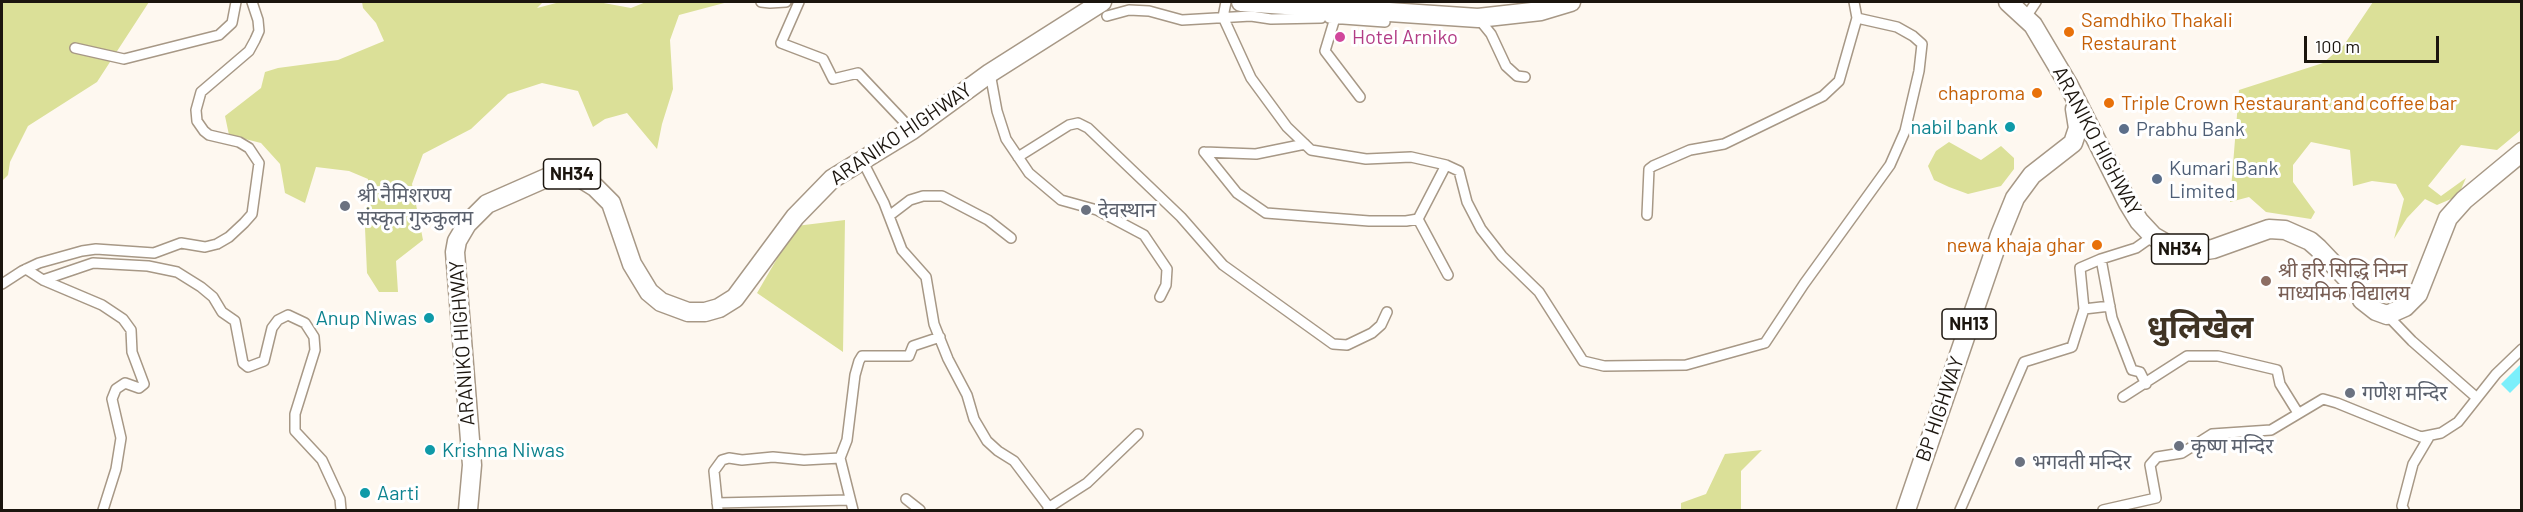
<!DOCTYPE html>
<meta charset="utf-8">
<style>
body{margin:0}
#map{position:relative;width:2523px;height:512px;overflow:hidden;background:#fef8f0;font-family:Barlow,sans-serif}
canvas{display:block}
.frame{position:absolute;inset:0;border:3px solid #1b150e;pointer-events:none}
.scale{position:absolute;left:2304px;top:36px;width:135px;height:27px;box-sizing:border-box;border:3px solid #1b150e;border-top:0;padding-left:8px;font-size:18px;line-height:21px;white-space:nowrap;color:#1b150e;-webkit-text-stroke:4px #fff;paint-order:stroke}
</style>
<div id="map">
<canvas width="2523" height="512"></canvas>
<div class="frame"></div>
<div class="scale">100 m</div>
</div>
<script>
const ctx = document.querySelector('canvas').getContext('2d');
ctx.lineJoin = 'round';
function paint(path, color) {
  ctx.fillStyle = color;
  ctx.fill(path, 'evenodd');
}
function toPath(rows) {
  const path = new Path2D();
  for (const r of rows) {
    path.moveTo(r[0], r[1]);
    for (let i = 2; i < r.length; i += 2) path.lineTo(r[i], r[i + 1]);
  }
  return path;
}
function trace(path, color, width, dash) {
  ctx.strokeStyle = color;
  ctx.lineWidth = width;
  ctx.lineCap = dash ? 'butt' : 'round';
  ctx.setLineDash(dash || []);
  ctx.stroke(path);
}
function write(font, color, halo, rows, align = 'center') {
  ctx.font = font + ' Barlow,"Noto Sans Devanagari",sans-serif';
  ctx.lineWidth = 6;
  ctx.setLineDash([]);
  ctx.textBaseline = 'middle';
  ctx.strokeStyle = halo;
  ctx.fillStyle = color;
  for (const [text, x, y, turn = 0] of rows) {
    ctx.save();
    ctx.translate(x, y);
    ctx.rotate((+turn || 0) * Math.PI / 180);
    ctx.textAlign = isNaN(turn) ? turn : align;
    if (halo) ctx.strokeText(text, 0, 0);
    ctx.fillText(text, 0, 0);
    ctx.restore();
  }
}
paint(toPath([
 [2,2,149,2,97,82,28,126,10,162,8,175,2,181],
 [362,2,543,2,537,8,560,2,598,2,631,8,646,2,728,2,679,15,670,40,673,89,662,124,657,149,627,113,605,119,593,127,578,91,542,83,508,94,471,129,423,154,412,184,423,240,396,261,398,292,379,292,367,273,365,228,368,179,349,171,316,167,305,203,285,193,280,164,261,143,229,135,225,116,261,88,265,72,278,68,338,60,384,41,376,23,363,8],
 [2373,2,2521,2,2521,130,2497,150,2461,145,2428,186,2441,196,2466,178,2458,196,2437,205,2425,199,2407,218,2394,239,2404,199,2396,184,2372,181,2353,186,2350,150,2311,142,2293,165,2293,182,2315,212,2311,219,2266,212,2249,197,2230,202,2239,90,2323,63,2344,45],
 [1949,142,1981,160,2001,146,2014,158,2014,169,2001,186,1968,194,1949,187,1934,180,1928,166,1936,151],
 [845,220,843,352,757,293,796,226],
 [1762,450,1741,471,1741,510,1681,510,1681,503,1706,494,1725,454]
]), '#dbe098');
paint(toPath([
 [2521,364,2521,382,2510,393,2501,384]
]), '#7beffb');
const street = toPath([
 [761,2,770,3,786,2],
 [799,2,781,43,823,59,833,79,858,73,912,130],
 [1226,2,1223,17,1251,78,1287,127,1311,150,1366,159,1411,157,1446,165,1418,219,1448,275],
 [1107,16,1129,10,1149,11,1182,20,1251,16,1271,19,1321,18,1323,6],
 [2026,17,2036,2],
 [1329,18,1385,22],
 [1335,18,1325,51,1360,97],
 [1478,18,1491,34,1506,66,1517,76,1525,77],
 [75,48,124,59,219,35,232,23,236,2],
 [990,73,997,111,1006,139,1029,173,1061,200,1097,210,1144,235,1167,269,1166,285,1160,297],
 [1204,152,1237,193,1266,213,1369,221,1406,221,1418,219],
 [1204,152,1256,154,1305,144],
 [1018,157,1069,125,1078,123,1088,128,1181,217,1223,265,1333,344,1347,345,1372,333,1381,325,1387,312],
 [862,160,884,203,902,250,926,277,934,324,948,359,967,395,974,419,987,441,998,451,1014,461,1051,510],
 [1446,165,1459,171,1467,202,1481,229,1502,256,1539,292,1583,361,1604,366,1686,365,1765,343,1804,284,1890,165,1905,131,1919,71,1922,44,1913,36,1897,27,1857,18],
 [1647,215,1649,169,1653,166,1690,150,1724,144,1823,96,1839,81,1857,18,1854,2],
 [889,216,910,200,923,196,942,196,988,220,1011,238],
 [2101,259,2112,318,2132,370,2140,372,2146,384],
 [26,269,43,280,102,305,123,319,131,330,132,352,144,384,139,388,125,383,116,389,112,399,121,438,116,469,103,510],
 [43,280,93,263,148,266,177,272,201,287,213,297,222,312,235,321,243,363,248,367,264,361,272,328,278,320,288,315,305,323,314,337,315,350,295,414,295,431,322,460,340,499,341,510],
 [2,284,22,271,39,263,82,251,96,249,154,253,181,243,205,247,217,244,229,237,244,223,252,214,259,163,249,148,239,142,209,135,204,131,197,121,196,110,201,92,249,51,255,40,259,31,258,20,252,2],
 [2084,309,2110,306],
 [2387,315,2412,341,2477,398],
 [2123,397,2187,356,2218,356,2277,370,2280,384,2298,413],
 [906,499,920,510],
 [717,503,850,500],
 [1048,508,1087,483,1138,434],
 [718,510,714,471,722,460,729,458,742,460,773,457,804,460,840,458],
 [853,510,840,458,847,440,855,375,859,361,862,356,909,356,913,346,940,337],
 [1960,510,2024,362,2072,347,2084,309,2080,268,2101,259,2136,248,2153,236],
 [2103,510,2156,498,2150,465,2157,457,2182,453,2212,434,2271,430,2323,399,2337,403,2421,437,2441,433,2458,422,2496,374,2522,349],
 [2404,510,2402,506,2413,464,2429,437]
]);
const highway = toPath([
 [1241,2,1478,18,1541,11,1571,2],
 [2008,2,2033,25,2068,84,2128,203,2139,221,2153,236,2172,247,2194,252,2213,249,2269,229,2285,230,2310,241,2318,248,2358,290,2362,300,2376,311,2387,315,2405,307,2418,294,2448,218,2464,200,2522,152],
 [468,510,472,465,455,252,457,241,467,224,487,204,553,175,574,174,595,187,611,203,632,264,649,292,661,302,688,312,705,312,719,308,735,298,795,217,832,179,912,130,990,73,1102,2],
 [1906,510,2000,235,2015,198,2032,175,2073,143,2078,128,2075,109]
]);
trace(street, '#a79886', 12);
trace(highway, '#a79886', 21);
trace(street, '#fff', 9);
trace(highway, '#fff', 18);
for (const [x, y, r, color] of [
 [2069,32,6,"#e8710a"],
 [1340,37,6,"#d1479c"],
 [2037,93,6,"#e8710a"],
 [2109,103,6,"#e8710a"],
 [2010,127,6,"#0f9aa8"],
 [2124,129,6,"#5c6f8a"],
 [2157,179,6,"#5c6f8a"],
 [345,206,6,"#6b7280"],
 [1086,210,6,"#6b7280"],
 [2097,245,6,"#e8710a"],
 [2266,281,6,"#8d6e63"],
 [429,318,6,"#0f9aa8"],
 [2350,393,6,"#6b7280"],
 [2179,446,6,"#6b7280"],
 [430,450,6,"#0f9aa8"],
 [2020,462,6,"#6b7280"],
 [365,493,6,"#0f9aa8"]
]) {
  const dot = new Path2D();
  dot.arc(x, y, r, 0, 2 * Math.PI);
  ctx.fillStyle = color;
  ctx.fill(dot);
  trace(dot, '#fff', 2);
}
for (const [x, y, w] of [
 [572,174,57],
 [2180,249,57],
 [1969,324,54]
]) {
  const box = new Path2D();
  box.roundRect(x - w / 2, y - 15, w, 30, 4.5);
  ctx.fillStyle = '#fff';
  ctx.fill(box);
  trace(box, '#1b150e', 1.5);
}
write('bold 18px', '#1b150e', null, [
 ["NH34",572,174],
 ["NH34",2180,249],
 ["NH13",1969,324]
]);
write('20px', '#c56008', '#fff', [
 ["Samdhiko Thakali",2081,20],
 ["Restaurant",2081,43],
 ["chaproma",2025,93,"right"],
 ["Triple Crown Restaurant and coffee bar",2121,103],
 ["newa khaja ghar",2085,245,"right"]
], 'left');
write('20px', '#b23c85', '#fff', [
 ["Hotel Arniko",1352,37]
], 'left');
write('20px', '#0d838f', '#fff', [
 ["nabil bank",1998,127],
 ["Anup Niwas",417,318],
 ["Krishna Niwas",442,450,"left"],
 ["Aarti",377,493,"left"]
], 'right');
write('20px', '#4e5e75', '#fff', [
 ["Prabhu Bank",2136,129],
 ["Kumari Bank",2169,168],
 ["Limited",2169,191]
], 'left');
write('20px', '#1b150e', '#fff', [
 ["ARANIKO HIGHWAY",901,134,-34],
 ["ARANIKO HIGHWAY",2097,141,62],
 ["ARANIKO HIGHWAY",462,343,-94],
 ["BP HIGHWAY",1940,409,-71]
]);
write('20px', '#5b616d', '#fff', [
 ["श्री नैमिशरण्य",357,195],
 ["संस्कृत गुरुकुलम",357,218],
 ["देवस्थान",1098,210],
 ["गणेश मन्दिर",2362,393],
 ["कृष्ण मन्दिर",2191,446],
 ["भगवती मन्दिर",2032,462]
], 'left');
write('20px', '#785e54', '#fff', [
 ["श्री हरि सिद्धि निम्न",2278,270],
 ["माध्यमिक विद्यालय",2278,293]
], 'left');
write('bold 32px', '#403424', '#fff', [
 ["धुलिखेल",2200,327]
]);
</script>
